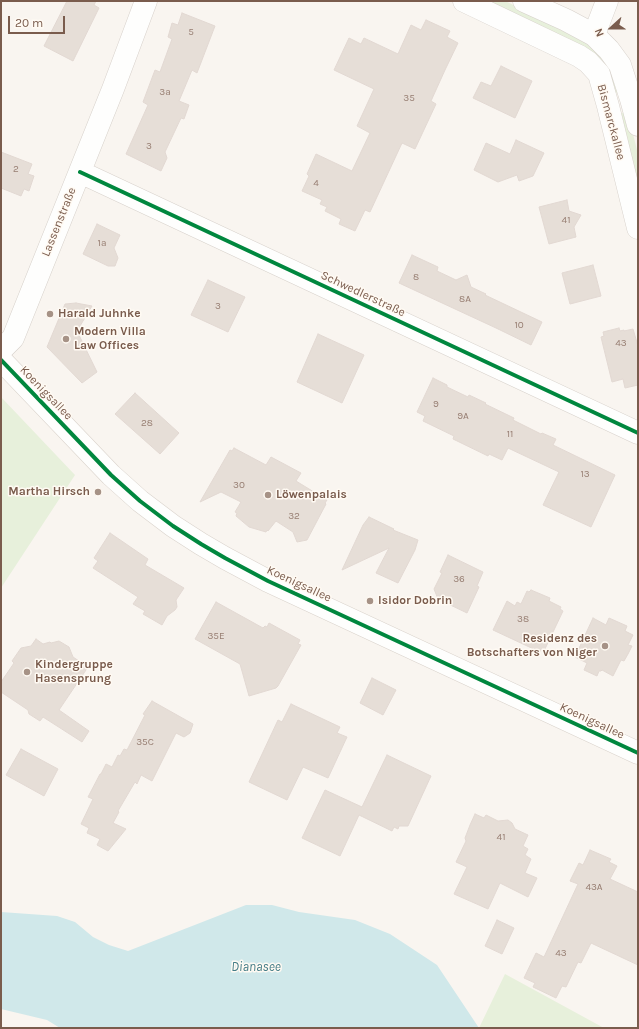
<!DOCTYPE html>
<meta charset="utf-8">
<style>
body{margin:0}
#map{position:relative;width:639px;height:1029px;overflow:hidden;background:#f9f5f0;font-family:Karla,sans-serif}
canvas{display:block}
.frame{position:absolute;inset:0;border:2px solid #7a5c4d;pointer-events:none}
.north{position:absolute;left:591px;top:8px;width:40px;height:40px;-webkit-text-stroke:3px #fffaf3;paint-order:stroke;rotate:249deg;font-size:11px;font-weight:700;line-height:16px;text-align:center;color:#7a5c4d}
.north::after{content:'';display:block;margin:auto;width:14px;height:18px;background:#7a5c4d;clip-path:polygon(50% 0,100% 100%,50% 72%,0 100%)}
.scale{position:absolute;left:8px;top:16px;width:57px;height:18px;box-sizing:border-box;border:2px solid #7a5c4d;border-top:0;padding-left:5px;font-size:12px;line-height:14px;white-space:nowrap;color:#7a5c4d;-webkit-text-stroke:3px #fffaf3;paint-order:stroke}
</style>
<div id="map">
<canvas width="639" height="1029"></canvas>
<div class="frame"></div>
<div class="north">N</div>
<div class="scale">20 m</div>
</div>
<script>
const ctx = document.querySelector('canvas').getContext('2d');
ctx.lineJoin = 'round';
function paint(path, color) {
  ctx.fillStyle = color;
  ctx.fill(path, 'evenodd');
}
function toPath(rows) {
  const path = new Path2D();
  for (const r of rows) {
    path.moveTo(r[0], r[1]);
    for (let i = 2; i < r.length; i += 2) path.lineTo(r[i], r[i + 1]);
  }
  return path;
}
function trace(path, color, width, dash) {
  ctx.strokeStyle = color;
  ctx.lineWidth = width;
  ctx.lineCap = dash ? 'butt' : 'round';
  ctx.setLineDash(dash || []);
  ctx.stroke(path);
}
function write(font, color, halo, rows, align = 'center') {
  ctx.font = font + ' Karla,sans-serif';
  ctx.lineWidth = 3;
  ctx.setLineDash([]);
  ctx.textBaseline = 'middle';
  ctx.strokeStyle = halo;
  ctx.fillStyle = color;
  for (const [text, x, y, turn = 0] of rows) {
    ctx.save();
    ctx.translate(x, y);
    ctx.rotate((+turn || 0) * Math.PI / 180);
    ctx.textAlign = isNaN(turn) ? turn : align;
    if (halo) ctx.strokeText(text, 0, 0);
    ctx.fillText(text, 0, 0);
    ctx.restore();
  }
}
paint(toPath([
 [482,1,505,1,575,34,594,50,605,62,610,70,621,92,615,93],
 [626,112,628,114,638,154,638,193,619,114],
 [1,397,75,475,1,588],
 [505,974,604,1028,479,1028]
]), '#e7f0db');
paint(toPath([
 [246,905,272,905,299,912,355,920,390,934,437,965,479,1028,60,1028,47,1020,1,1009,1,912,57,916,75,922,93,937,109,945,128,951]
]), '#d0e8ea');
const building = toPath([
 [67,1,96,1,94,5,99,8,73,61,44,46,67,1],
 [182,13,215,26,197,73,192,70,179,101,189,105,184,119,181,118,165,152,167,158,161,171,126,154,148,105,143,102,155,70,160,72,172,39,168,37,172,23,178,25,182,13],
 [426,20,450,31,447,37,458,43,445,70,431,101,436,104,415,149,402,143,370,212,365,210,355,231,339,224,341,219,325,211,327,207,320,204,322,200,302,191,309,176,307,174,316,154,352,171,370,133,357,126,374,89,334,70,349,38,361,44,364,38,398,54,411,25,421,30,426,20],
 [501,66,532,81,515,118,473,98,481,82,491,86,501,66],
 [516,140,544,153,533,176,519,181,517,175,498,182,474,170,486,143,510,154,516,140],
 [1,152,32,164,28,174,34,176,29,191,24,189,21,196,1,188,1,152],
 [567,200,569,211,581,215,574,227,576,237,549,244,539,207,567,200],
 [97,224,120,235,114,248,118,258,115,266,108,266,83,254,97,224],
 [412,255,438,267,437,271,456,280,467,275,471,287,486,294,485,295,542,322,531,345,496,328,399,283,412,255],
 [593,265,601,296,570,304,562,273,593,265],
 [208,280,245,297,228,332,191,315,208,280],
 [76,303,92,306,77,331,97,372,82,383,47,347,65,304,76,303],
 [619,328,620,331,624,330,624,331,633,329,638,346,638,385,625,388,623,379,612,382,601,337,604,336,603,332,619,328],
 [318,334,364,355,342,403,297,382,318,334],
 [433,378,447,385,447,387,468,397,469,395,486,403,485,404,514,418,513,420,541,434,542,433,556,439,553,445,615,475,591,527,543,505,559,472,508,448,502,460,489,454,488,456,453,439,454,436,423,421,425,416,417,412,433,378],
 [135,393,179,433,160,454,115,414,135,393],
 [234,448,266,465,271,457,301,473,296,481,327,500,325,503,326,504,307,540,297,542,293,532,276,521,268,531,267,530,266,532,249,527,236,516,237,513,235,512,241,502,221,492,200,502,230,450,232,451,234,448],
 [369,517,394,529,393,530,418,540,415,550,398,583,376,573,389,548,342,570,363,525,369,517],
 [110,533,148,559,145,565,184,588,176,600,177,607,175,610,167,616,162,625,143,614,145,611,133,604,138,597,93,568,98,561,94,558,110,533],
 [448,555,483,572,477,586,479,587,467,613,438,599,434,589,442,573,440,572,448,555],
 [531,590,550,598,549,601,561,607,560,609,563,611,544,651,541,649,540,652,493,630,507,601,515,606,517,602,521,604,527,591,529,592,531,590],
 [216,602,263,628,265,626,267,627,269,623,300,640,298,644,301,645,278,686,276,688,249,696,240,664,195,639,216,602],
 [593,618,606,625,609,618,627,626,625,631,633,635,628,645,632,646,628,654,624,661,621,660,613,676,602,670,601,671,599,671,597,676,584,670,587,663,575,657,593,618],
 [36,639,43,644,50,642,51,643,59,641,69,647,73,657,88,667,59,710,89,731,82,742,43,717,40,721,29,714,28,710,1,692,1,682,14,663,12,661,21,648,31,646,36,639],
 [372,678,396,690,383,715,360,703,372,678],
 [152,701,193,724,190,733,184,737,176,733,152,781,141,775,137,784,135,782,118,811,119,812,113,823,126,829,108,851,97,845,100,839,87,833,89,828,81,824,93,799,88,797,100,774,101,774,106,764,112,767,118,755,120,756,124,749,127,750,145,715,143,714,152,701],
 [291,704,340,727,337,733,347,737,328,778,303,767,287,800,249,782,278,720,282,722,291,704],
 [21,749,58,769,44,796,6,775,21,749],
 [387,755,431,776,408,826,399,826,398,829,394,827,392,831,359,815,340,856,302,838,325,790,362,807,387,755],
 [475,814,484,818,486,815,498,821,508,820,512,823,515,829,528,835,523,846,528,849,525,855,531,859,525,873,537,878,528,897,500,883,488,909,454,894,467,867,456,862,466,841,465,838,470,825,475,814],
 [590,850,611,859,609,862,617,866,610,879,638,892,638,965,591,943,581,963,578,962,566,987,562,986,556,998,533,987,535,983,524,978,536,953,544,957,578,884,570,881,579,863,583,865,590,850],
 [497,920,514,928,502,954,485,946,497,920]
]);
paint(building, '#e6ded7');
trace(building, '#e2d8d2', 1);
const minor = toPath([
 [464,1,579,56,588,62,599,74,608,106,638,228],
 [524,1,566,20,594,35,609,50,620,65,631,99,638,125],
 [594,35,607,1],
 [80,172,638,433],
 [1,350,13,338,113,89,146,1]
]);
const secondary = toPath([
 [1,360,111,475,140,501,173,526,201,544,225,558,268,581,638,753]
]);
trace(minor, '#d7d1cb', 23);
trace(secondary, '#d9d2cb', 23);
trace(minor, '#fefefd', 22);
trace(secondary, '#fefefd', 22);
trace(toPath([
 [80,172,638,433],
 [1,360,111,475,140,501,173,526,201,544,225,558,268,581,638,753]
]), '#00873e', 4);
for (const [x, y, r, color] of [
 [50,314,4,"#a69286"],
 [66,339,4,"#a69286"],
 [98,492,4,"#a69286"],
 [268,495,4,"#a69286"],
 [370,601,4,"#a69286"],
 [605,646,4,"#a69286"],
 [27,672,4,"#a69286"]
]) {
  const dot = new Path2D();
  dot.arc(x, y, r, 0, 2 * Math.PI);
  ctx.fillStyle = color;
  ctx.fill(dot);
  trace(dot, '#fffaf3', 1.5);
}
write('10px', '#977e72', null, [
 ["5",191,32],
 ["3a",165,92],
 ["35",409,98],
 ["3",149,146],
 ["2",16,169],
 ["4",316,183],
 ["41",566,220],
 ["1a",102,243],
 ["8",416,277],
 ["8A",465,299],
 ["3",218,306],
 ["10",519,325],
 ["43",621,343],
 ["9",436,404],
 ["9A",463,416],
 ["28",147,423],
 ["11",510,434],
 ["13",585,474],
 ["30",239,485],
 ["32",294,516],
 ["36",459,579],
 ["38",523,619],
 ["35E",216,636],
 ["35C",145,742],
 ["41",501,837],
 ["43A",594,887],
 ["43",561,953]
]);
write('12px', '#7a5c4d', '#fffaf3', [
 ["Bismarckallee",611,122,75],
 ["Lassenstraße",59,222,-68],
 ["Schwedlerstraße",363,294,25],
 ["Koenigsallee",46,393,46],
 ["Koenigsallee",299,584,25],
 ["Koenigsallee",592,721,25]
]);
write('bold 12px', '#7a5c4d', '#fffaf3', [
 ["Harald Juhnke",58,314],
 ["Modern Villa",74,332],
 ["Law Offices",74,346],
 ["Martha Hirsch",90,492,"right"],
 ["Löwenpalais",276,495],
 ["Isidor Dobrin",378,601],
 ["Residenz des",597,639,"right"],
 ["Botschafters von Niger",597,653,"right"],
 ["Kindergruppe",35,665],
 ["Hasensprung",35,679]
], 'left');
write('italic 13px', '#437c86', '#fffaf3', [
 ["Dianasee",256,967]
]);
</script>
